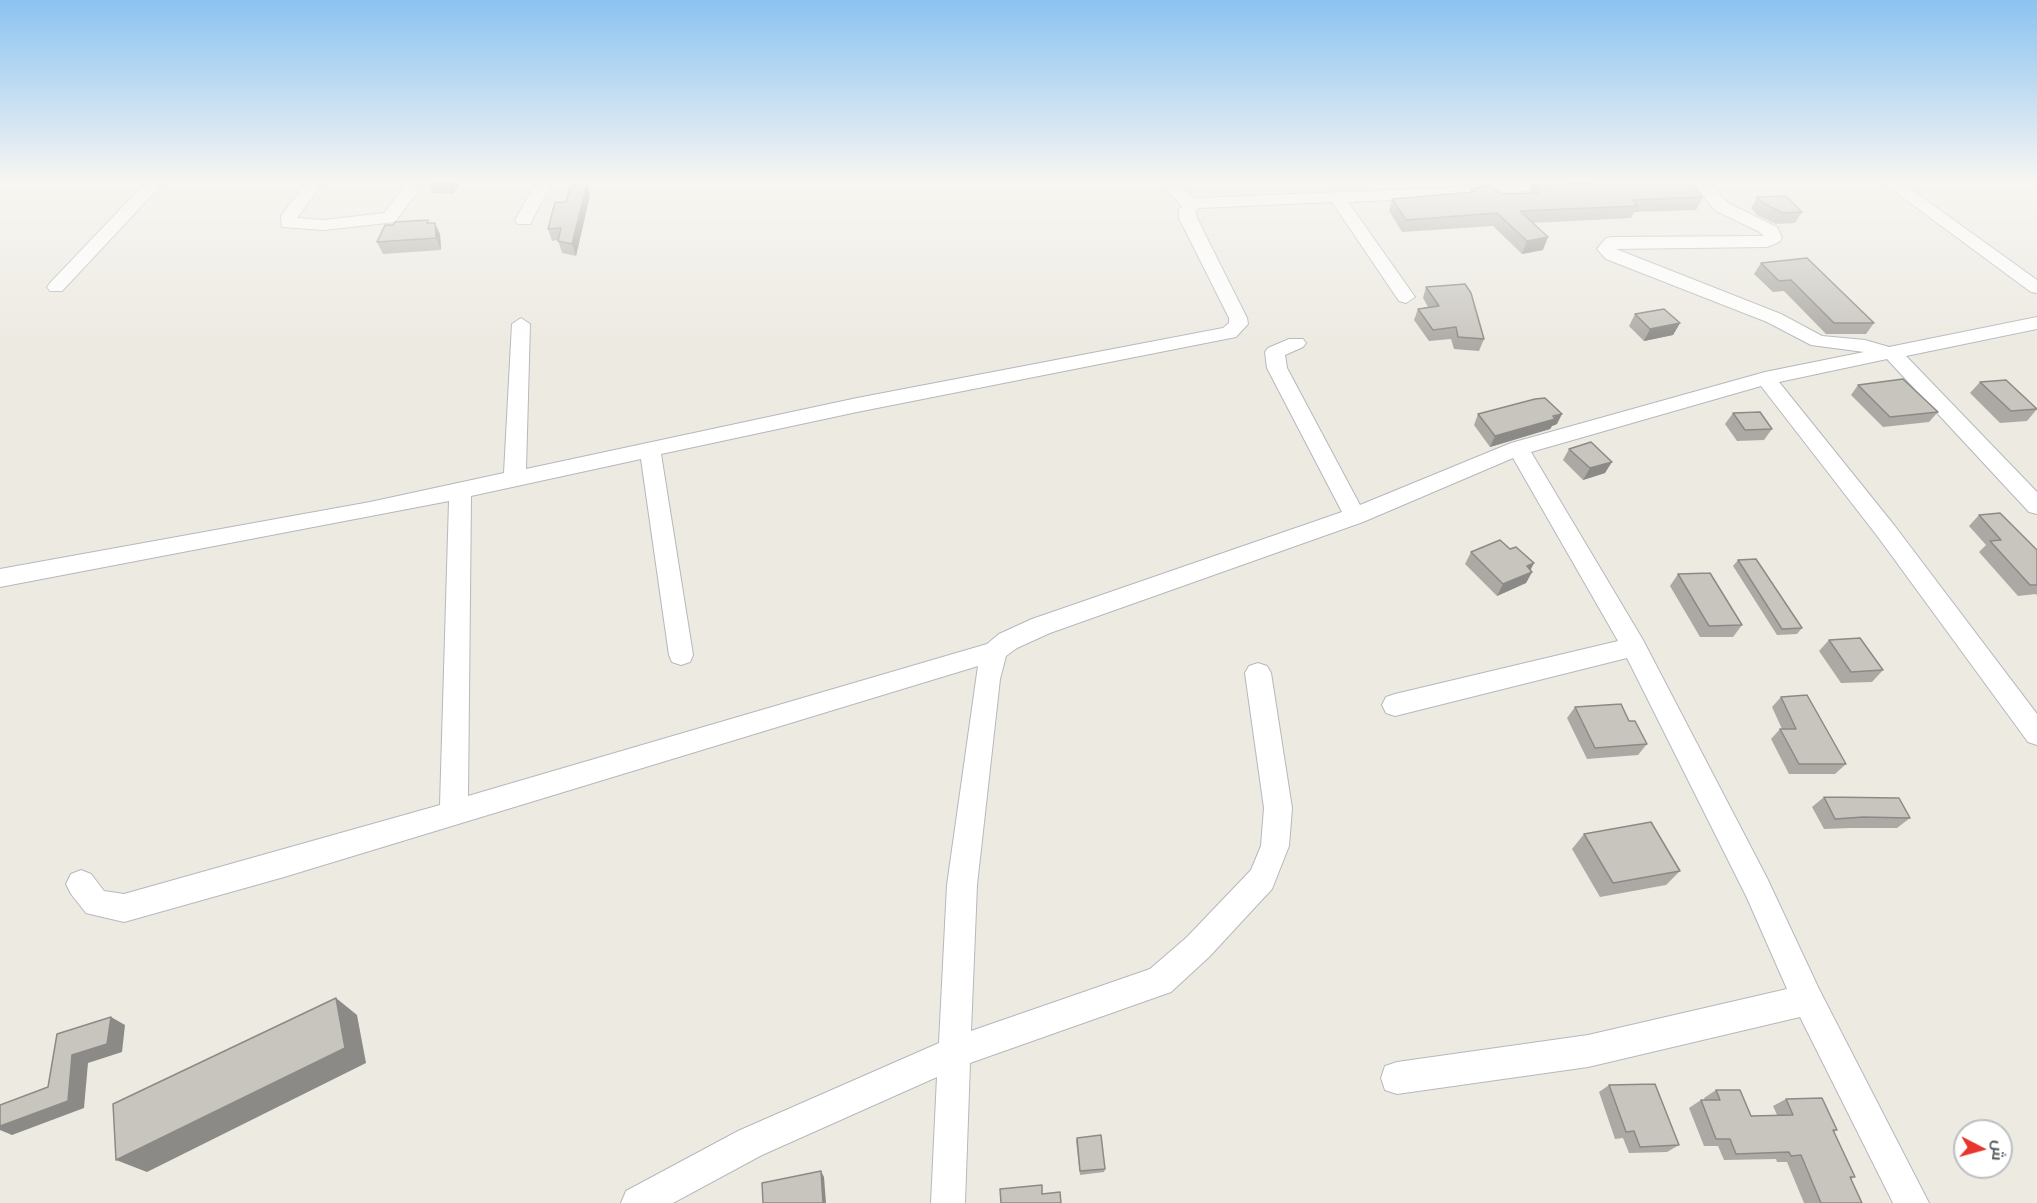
<!DOCTYPE html>
<meta charset="utf-8">
<style>
body{margin:0}
#map{position:relative;width:2037px;height:1203px;overflow:hidden;background:#edeae2;font-family:"Archivo Narrow",Cairo,sans-serif}
canvas{display:block}
.north{position:absolute;left:1953px;top:1119px;width:60px;height:60px;box-sizing:border-box;background:#fff;border:2px solid #bdbfc1;border-radius:50%;rotate:96deg;font-size:16px;font-weight:700;line-height:24px;text-align:center;color:#5a5e63}
.north::after{content:'';display:block;margin:auto;width:21px;height:27px;background:#e8352d;clip-path:polygon(50% 0,100% 100%,50% 72%,0 100%)}
</style>
<div id="map">
<canvas width="2037" height="1203"></canvas>
<div class="north">ش</div>
</div>
<script>
const ctx = document.querySelector('canvas').getContext('2d');
ctx.lineJoin = 'round';
function toPath(rows) {
  const path = new Path2D();
  for (const r of rows) {
    path.moveTo(r[0], r[1]);
    for (let i = 2; i < r.length; i += 2) path.lineTo(r[i], r[i + 1]);
  }
  return path;
}
function trace(path, color, width, dash) {
  ctx.strokeStyle = color;
  ctx.lineWidth = width;
  ctx.lineCap = dash ? 'butt' : 'round';
  ctx.setLineDash(dash || []);
  ctx.stroke(path);
}
function paint(path, color) {
  ctx.fillStyle = color;
  ctx.fill(path, 'evenodd');
}
const street = toPath([
 [148,180,166,180,62,291,50,291,47,287,50,283,148,180],
 [308,180,325,180,297,218,324,220,384,213,409,180,426,180,395,222,324,230,282,227,281,216,308,180],
 [537,180,553,180,530,224,518,224,515,220,537,180],
 [1157,180,1175,180,1194,198,1442,188,1535,180,1608,180,1600,185,1442,198,1348,202,1415,297,1406,303,1399,301,1332,202,1199,208,1196,211,1197,218,1247,318,1248,324,1236,337,857,412,661,454,693,655,690,662,681,665,672,662,669,655,641,459,471,496,468,796,987,644,999,634,1032,619,1342,512,1267,368,1265,352,1268,348,1289,339,1303,339,1306,343,1303,347,1285,355,1287,368,1360,505,1511,443,1765,372,1864,352,1811,345,1767,322,1606,259,1597,249,1606,238,1612,237,1764,236,1758,231,1716,211,1689,180,1706,180,1728,203,1777,227,1782,238,1779,242,1767,247,1616,249,1781,314,1822,336,1865,340,1889,347,2037,317,2037,329,1906,356,2037,492,2037,514,2029,512,1887,359,1779,382,1894,525,2037,714,2037,745,2028,742,1878,537,1761,386,1531,452,1643,640,1767,878,1819,989,1929,1203,1893,1203,1800,1017,1588,1067,1397,1094,1385,1090,1381,1078,1385,1066,1397,1062,1588,1035,1787,989,1747,898,1627,658,1395,716,1386,713,1382,705,1386,697,1395,694,1618,641,1513,458,1363,522,1050,633,1017,648,1006,656,1000,679,977,885,971,1031,1150,969,1187,937,1251,870,1261,846,1264,808,1245,673,1249,666,1258,663,1267,666,1271,673,1292,808,1289,846,1272,889,1209,957,1171,992,970,1063,965,1203,931,1203,937,1077,762,1155,673,1203,621,1203,626,1191,738,1131,939,1043,947,885,978,666,284,877,124,922,86,913,71,894,66,884,71,874,81,870,91,874,104,891,124,894,440,805,449,501,0,587,0,569,370,502,504,473,512,324,521,318,530,324,526,469,857,398,1223,328,1229,323,1229,318,1179,218,1179,210,1182,206,1157,180],
 [1879,180,1898,180,2037,280,2037,293,2031,292,1879,180]
]);
trace(street, '#b5b8bc', 2);
paint(street, '#fff');
paint(toPath([
 [427,180,463,180,453,194,432,193],
 [1590,180,1689,180,1703,197,1696,210,1634,212,1631,218,1533,223,1543,250,1522,254,1493,226,1402,232,1389,211,1392,199,1470,192,1471,189,1502,194,1529,193,1532,185,1589,182],
 [587,184,590,195,576,256,562,253,558,240,552,241,548,229,566,202],
 [1757,197,1802,212,1795,223,1776,224,1757,215,1751,208],
 [428,220,429,223,440,234,441,250,383,254,377,242,393,225],
 [1761,263,1874,323,1866,334,1826,334,1784,291,1773,292,1754,274],
 [1426,287,1484,339,1479,351,1454,349,1451,339,1429,341,1414,320,1418,309,1428,307,1423,298],
 [1635,314,1680,323,1673,335,1644,341,1629,326],
 [1980,382,2037,409,2027,421,2000,423,1970,393],
 [1858,385,1938,412,1929,422,1883,427,1851,395],
 [1733,413,1772,429,1764,440,1737,441,1725,424],
 [1478,414,1557,424,1552,426,1550,429,1490,447,1474,425],
 [1569,449,1605,473,1583,480,1563,460],
 [1979,515,2037,550,2037,596,2036,594,2018,596,1979,552,1986,545,1969,526],
 [1471,552,1531,570,1532,572,1526,583,1497,596,1465,564],
 [1738,560,1802,628,1797,634,1777,635,1733,566],
 [1678,574,1742,625,1733,637,1700,637,1670,586],
 [1829,640,1883,670,1872,682,1841,683,1819,651],
 [1781,697,1846,764,1835,774,1789,774,1771,739,1780,729,1782,729,1772,707],
 [1575,707,1629,721,1647,744,1638,755,1587,759,1567,718],
 [1824,797,1910,818,1897,828,1851,828,1824,829,1812,807],
 [1584,834,1680,871,1666,885,1600,897,1572,849],
 [1609,1085,1679,1145,1667,1152,1629,1153,1623,1138,1615,1139,1599,1092],
 [1716,1090,1751,1116,1777,1115,1773,1106,1786,1099,1837,1130,1834,1132,1855,1177,1851,1179,1862,1203,1804,1203,1787,1162,1777,1162,1776,1159,1724,1160,1718,1146,1704,1146,1689,1108,1701,1100,1705,1100,1704,1098],
 [1077,1138,1105,1169,1104,1172,1080,1175,1076,1141]
]), '#aca9a4');
paint(toPath([
 [450,180,463,180,453,194,448,183],
 [587,184,590,195,576,256,572,244],
 [435,223,440,234,441,250,436,238],
 [1548,237,1543,250,1522,254,1527,241],
 [1680,323,1673,335,1644,341,1650,329],
 [1562,414,1557,424,1552,426,1550,429,1490,447,1495,436],
 [1612,462,1605,473,1583,480,1590,468],
 [1534,563,1529,573,1532,572,1526,583,1497,596,1503,584,1527,566],
 [336,998,357,1015,366,1063,147,1172,116,1160],
 [111,1017,125,1025,122,1052,88,1063,84,1108,12,1135,0,1130,0,1126,68,1101,72,1055],
 [821,1171,824,1177,826,1203,823,1203]
]), '#8c8a86');
const building = toPath([
 [427,180,450,180,448,183,427,181,427,180],
 [1596,180,1689,180,1703,197,1633,200,1637,206,1520,211,1548,237,1527,241,1497,213,1406,220,1392,199,1474,192,1471,189,1491,185,1502,194,1538,193,1532,185,1597,182,1596,180],
 [571,184,587,184,572,244,558,241,561,228,548,229,555,202,566,202,571,184],
 [1786,196,1802,212,1783,213,1763,203,1757,197,1786,196],
 [428,220,427,223,435,223,436,238,377,242,385,225,393,225,395,222,428,220],
 [1807,258,1874,323,1834,323,1791,280,1779,281,1761,263,1807,258],
 [1465,284,1471,293,1484,339,1458,337,1456,327,1433,330,1418,309,1439,306,1426,287,1465,284],
 [1664,309,1680,323,1650,329,1635,314,1664,309],
 [1903,379,1938,412,1890,417,1858,385,1903,379],
 [2006,380,2037,409,2011,411,1980,382,2006,380],
 [1545,398,1562,414,1553,416,1555,419,1495,436,1478,414,1535,399,1545,398],
 [1760,412,1772,429,1745,430,1733,413,1760,412],
 [1591,442,1612,462,1590,468,1569,449,1591,442],
 [2000,513,2037,550,2037,585,2030,585,1990,541,2001,540,1979,515,2000,513],
 [1500,540,1510,549,1516,547,1534,563,1527,566,1532,572,1503,584,1471,552,1500,540],
 [1756,559,1802,628,1782,629,1738,560,1756,559],
 [1710,573,1742,625,1709,626,1678,574,1710,573],
 [1860,638,1883,670,1851,672,1829,640,1860,638],
 [1807,695,1846,764,1799,764,1780,729,1796,729,1781,697,1807,695],
 [1621,704,1629,721,1635,721,1647,744,1595,748,1575,707,1621,704],
 [1824,797,1899,798,1910,818,1863,817,1835,819,1824,797],
 [1651,822,1680,871,1613,883,1584,834,1651,822],
 [336,998,345,1048,116,1160,113,1104,336,998],
 [111,1017,107,1044,72,1055,68,1101,0,1126,0,1105,48,1087,57,1034,111,1017],
 [1655,1084,1679,1145,1640,1147,1634,1131,1626,1132,1609,1085,1655,1084],
 [1716,1090,1740,1090,1751,1116,1793,1115,1786,1099,1822,1098,1837,1130,1833,1130,1855,1177,1850,1177,1862,1203,1821,1203,1801,1155,1791,1156,1789,1152,1736,1154,1730,1139,1716,1139,1701,1100,1720,1100,1716,1090],
 [1101,1135,1105,1169,1080,1171,1077,1138,1101,1135],
 [821,1171,823,1203,763,1203,762,1183,821,1171],
 [1042,1185,1042,1194,1060,1192,1061,1203,1001,1203,1000,1189,1042,1185]
]);
paint(building, '#c8c5bf');
trace(building, '#8c8a86', 1.5);
const sky = ctx.createLinearGradient(0, 0, 0, 349);
sky.addColorStop(0, '#8bc3f1');
sky.addColorStop(0.52, '#f7f6f2');
sky.addColorStop(1, '#f7f6f200');
ctx.fillStyle = sky;
ctx.fillRect(0, 0, 2037, 349);
</script>
